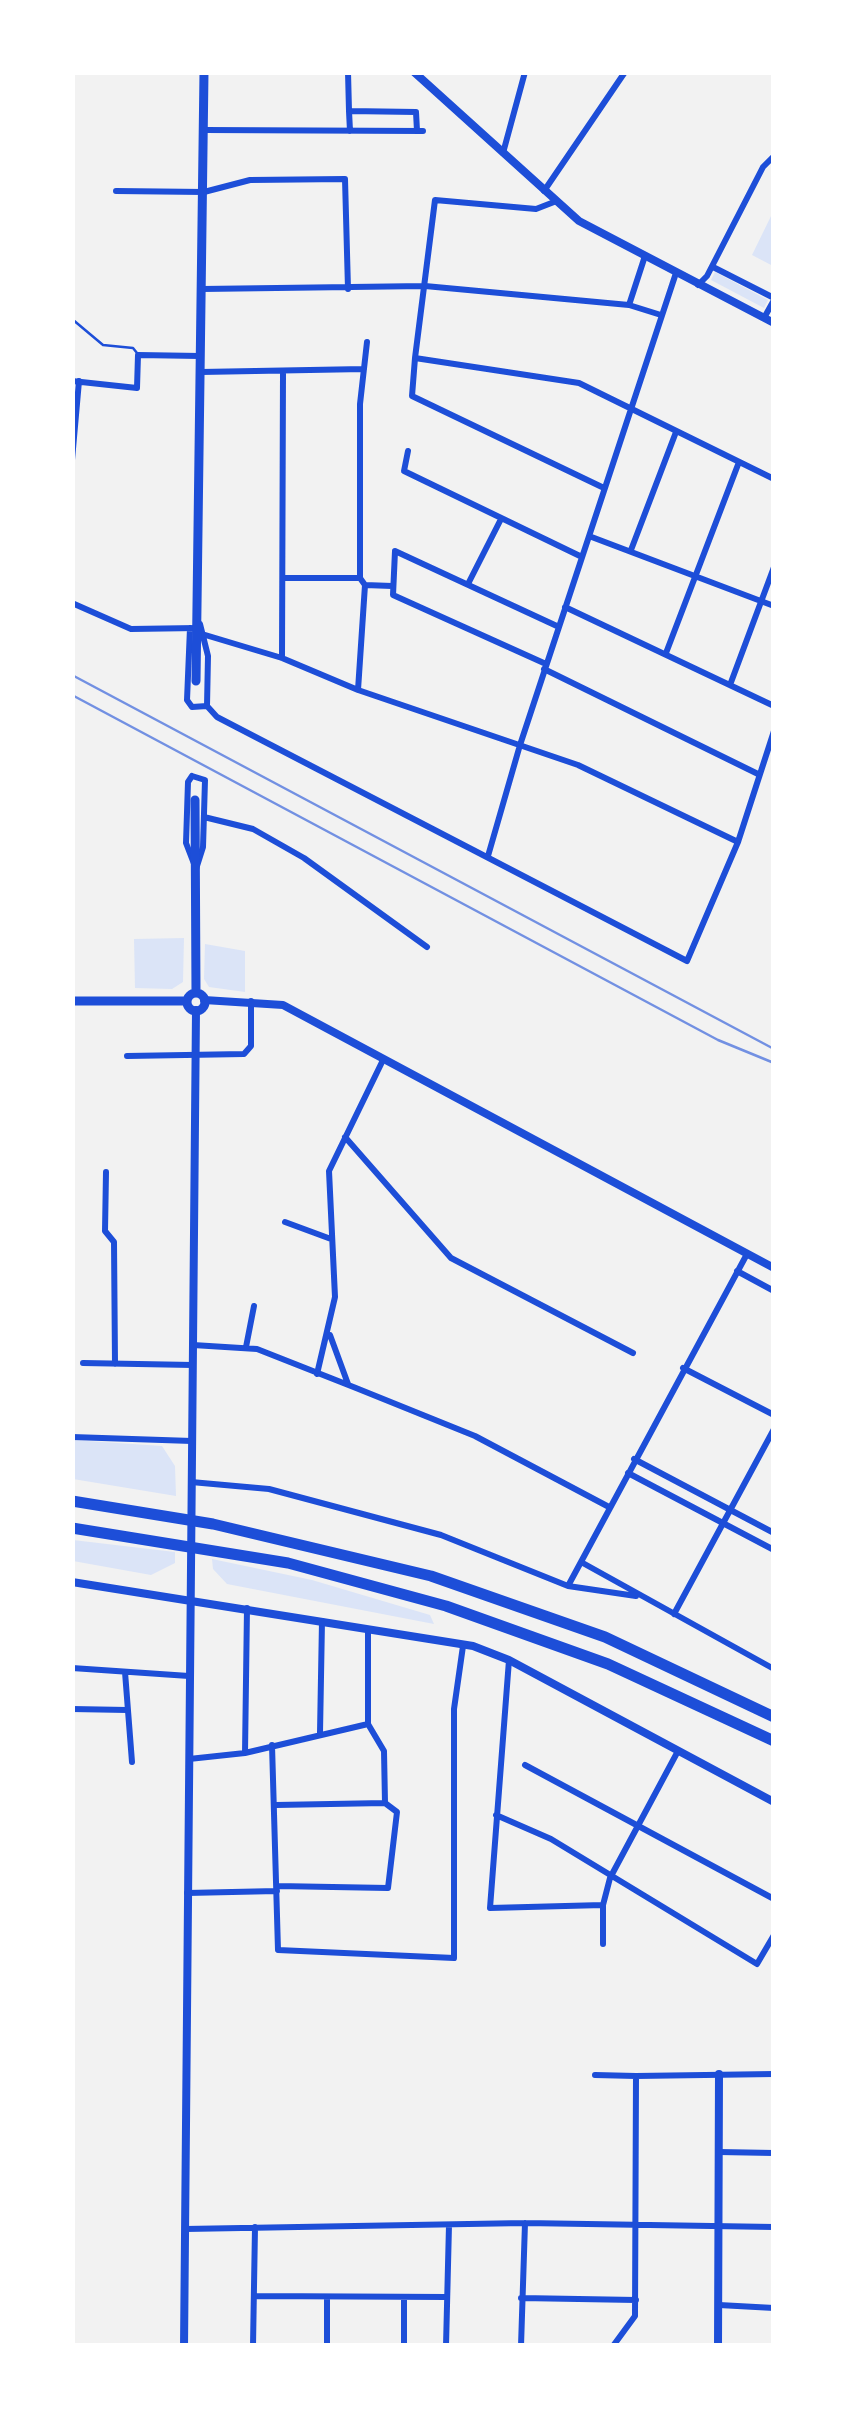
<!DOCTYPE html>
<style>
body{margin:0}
#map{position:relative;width:846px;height:2418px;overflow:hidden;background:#f2f2f2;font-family:Overpass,sans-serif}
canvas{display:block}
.frame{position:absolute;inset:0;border:75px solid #fff;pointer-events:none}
</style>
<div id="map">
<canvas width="846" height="2418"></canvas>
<div class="frame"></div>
</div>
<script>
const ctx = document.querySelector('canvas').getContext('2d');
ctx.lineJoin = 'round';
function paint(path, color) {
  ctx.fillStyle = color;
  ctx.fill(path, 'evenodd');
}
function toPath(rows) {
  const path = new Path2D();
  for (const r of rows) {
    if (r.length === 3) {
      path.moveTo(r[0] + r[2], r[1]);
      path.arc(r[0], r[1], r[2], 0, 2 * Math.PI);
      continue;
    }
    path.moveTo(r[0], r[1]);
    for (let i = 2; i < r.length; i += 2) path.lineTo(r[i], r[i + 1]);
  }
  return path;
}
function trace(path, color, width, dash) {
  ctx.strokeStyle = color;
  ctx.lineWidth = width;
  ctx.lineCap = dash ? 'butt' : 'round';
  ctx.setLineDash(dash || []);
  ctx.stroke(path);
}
paint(toPath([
 [773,212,773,266,752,255],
 [715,272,768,300,764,308,711,280],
 [184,938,183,982,172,989,135,988,134,939],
 [205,944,245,951,245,992,209,987,204,979],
 [73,1440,162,1446,175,1466,176,1496,73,1479],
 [73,1540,175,1552,175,1563,151,1575,73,1561],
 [212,1559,312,1580,430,1615,434,1624,227,1584,213,1569]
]), '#dbe4f7');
trace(toPath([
 [72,319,103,345,133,348,137,353]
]), '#1d4ed8', 2.5);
trace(toPath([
 [348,72,349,111,416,112,417,131],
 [349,111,350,131],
 [205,130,423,131],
 [503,153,525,72],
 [116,191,204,192,250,180,345,179,348,289],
 [544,191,625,72],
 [554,202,536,209,435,200,415,358,579,383,774,479],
 [713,267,774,298],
 [698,285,707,276,763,167,774,156],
 [202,289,425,286,629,305,644,259],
 [629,305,661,315],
 [764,318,774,300],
 [367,342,360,404,360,578,365,585,358,690,578,765,738,842],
 [415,358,412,396,604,488],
 [201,372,364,369],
 [72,381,137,388,138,355,200,356],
 [408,451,404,471,582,557],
 [72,460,79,381],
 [589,536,774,606],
 [631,550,676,432],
 [285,578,360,578],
 [468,584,501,519],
 [365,585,392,586],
 [72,603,131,629,197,628],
 [565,607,774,706],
 [200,624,208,656,207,706,217,717,687,961,738,842,774,731],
 [190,628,187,700,192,707,207,706],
 [202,634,282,658,358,690],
 [666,653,739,462],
 [282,658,283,372],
 [546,664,393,595,395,551,559,627],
 [544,669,758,774],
 [730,685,774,567],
 [192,776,205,780,203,847,196,869,186,843,188,782,192,776],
 [204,817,253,829,304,858,427,947],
 [488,856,520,745,676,273],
 [127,1056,244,1054,251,1046,251,1001],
 [345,1137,451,1258,633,1353],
 [106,1172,105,1231,114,1242,115,1364],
 [285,1222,331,1239],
 [737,1271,774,1291],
 [330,1335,348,1384],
 [193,1345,257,1349,356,1388,475,1436,609,1507],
 [246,1347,254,1306],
 [83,1363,193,1365],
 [683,1368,774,1415],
 [317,1374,335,1297,329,1171,383,1060],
 [72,1437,192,1441],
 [634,1459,774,1533],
 [628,1473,774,1550],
 [191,1482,269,1489,441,1535,568,1586,747,1254],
 [581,1562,774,1669],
 [568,1586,636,1596],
 [674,1614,774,1429],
 [509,1660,490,1908,603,1905],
 [72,1668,189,1676],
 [125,1672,132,1762],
 [72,1709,127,1710],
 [368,1724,368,1630],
 [320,1733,322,1621],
 [272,1745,278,1950,454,1958,454,1709,463,1646],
 [245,1753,368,1724,384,1751,385,1803],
 [189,1759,245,1753,247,1608],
 [525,1765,774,1899],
 [276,1805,385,1803,397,1812,388,1888,277,1886],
 [496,1815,551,1839,757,1964,774,1935],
 [187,1893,277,1891],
 [603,1944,603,1905,610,1878,678,1751],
 [595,2075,636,2076],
 [719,2152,774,2153],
 [185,2229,525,2223,774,2227],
 [254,2296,446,2297],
 [521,2298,636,2300],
 [404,2299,404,2346],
 [719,2305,774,2308],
 [253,2346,255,2227],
 [327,2346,327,2297],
 [446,2346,449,2225],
 [521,2346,525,2223],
 [613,2346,635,2316,636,2076,774,2074]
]), '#1d4ed8', 6);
trace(toPath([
 [414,72,579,221,774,323],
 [204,1000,283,1005,774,1268],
 [72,1582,473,1646,509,1660,774,1802],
 [184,2346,196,1010],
 [718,2346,719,2074]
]), '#1d4ed8', 8);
trace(toPath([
 [196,681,204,72],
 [195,800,196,993],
 [196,1002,9],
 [72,1001,187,1001]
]), '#1d4ed8', 9);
trace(toPath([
 [72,1501,213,1524,431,1576,605,1637,774,1717],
 [72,1528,288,1563,446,1606,608,1664,774,1741]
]), '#1d4ed8', 11);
trace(toPath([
 [72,675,774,1049],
 [72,695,718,1040,774,1063]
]), '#7290e2', 2.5);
</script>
